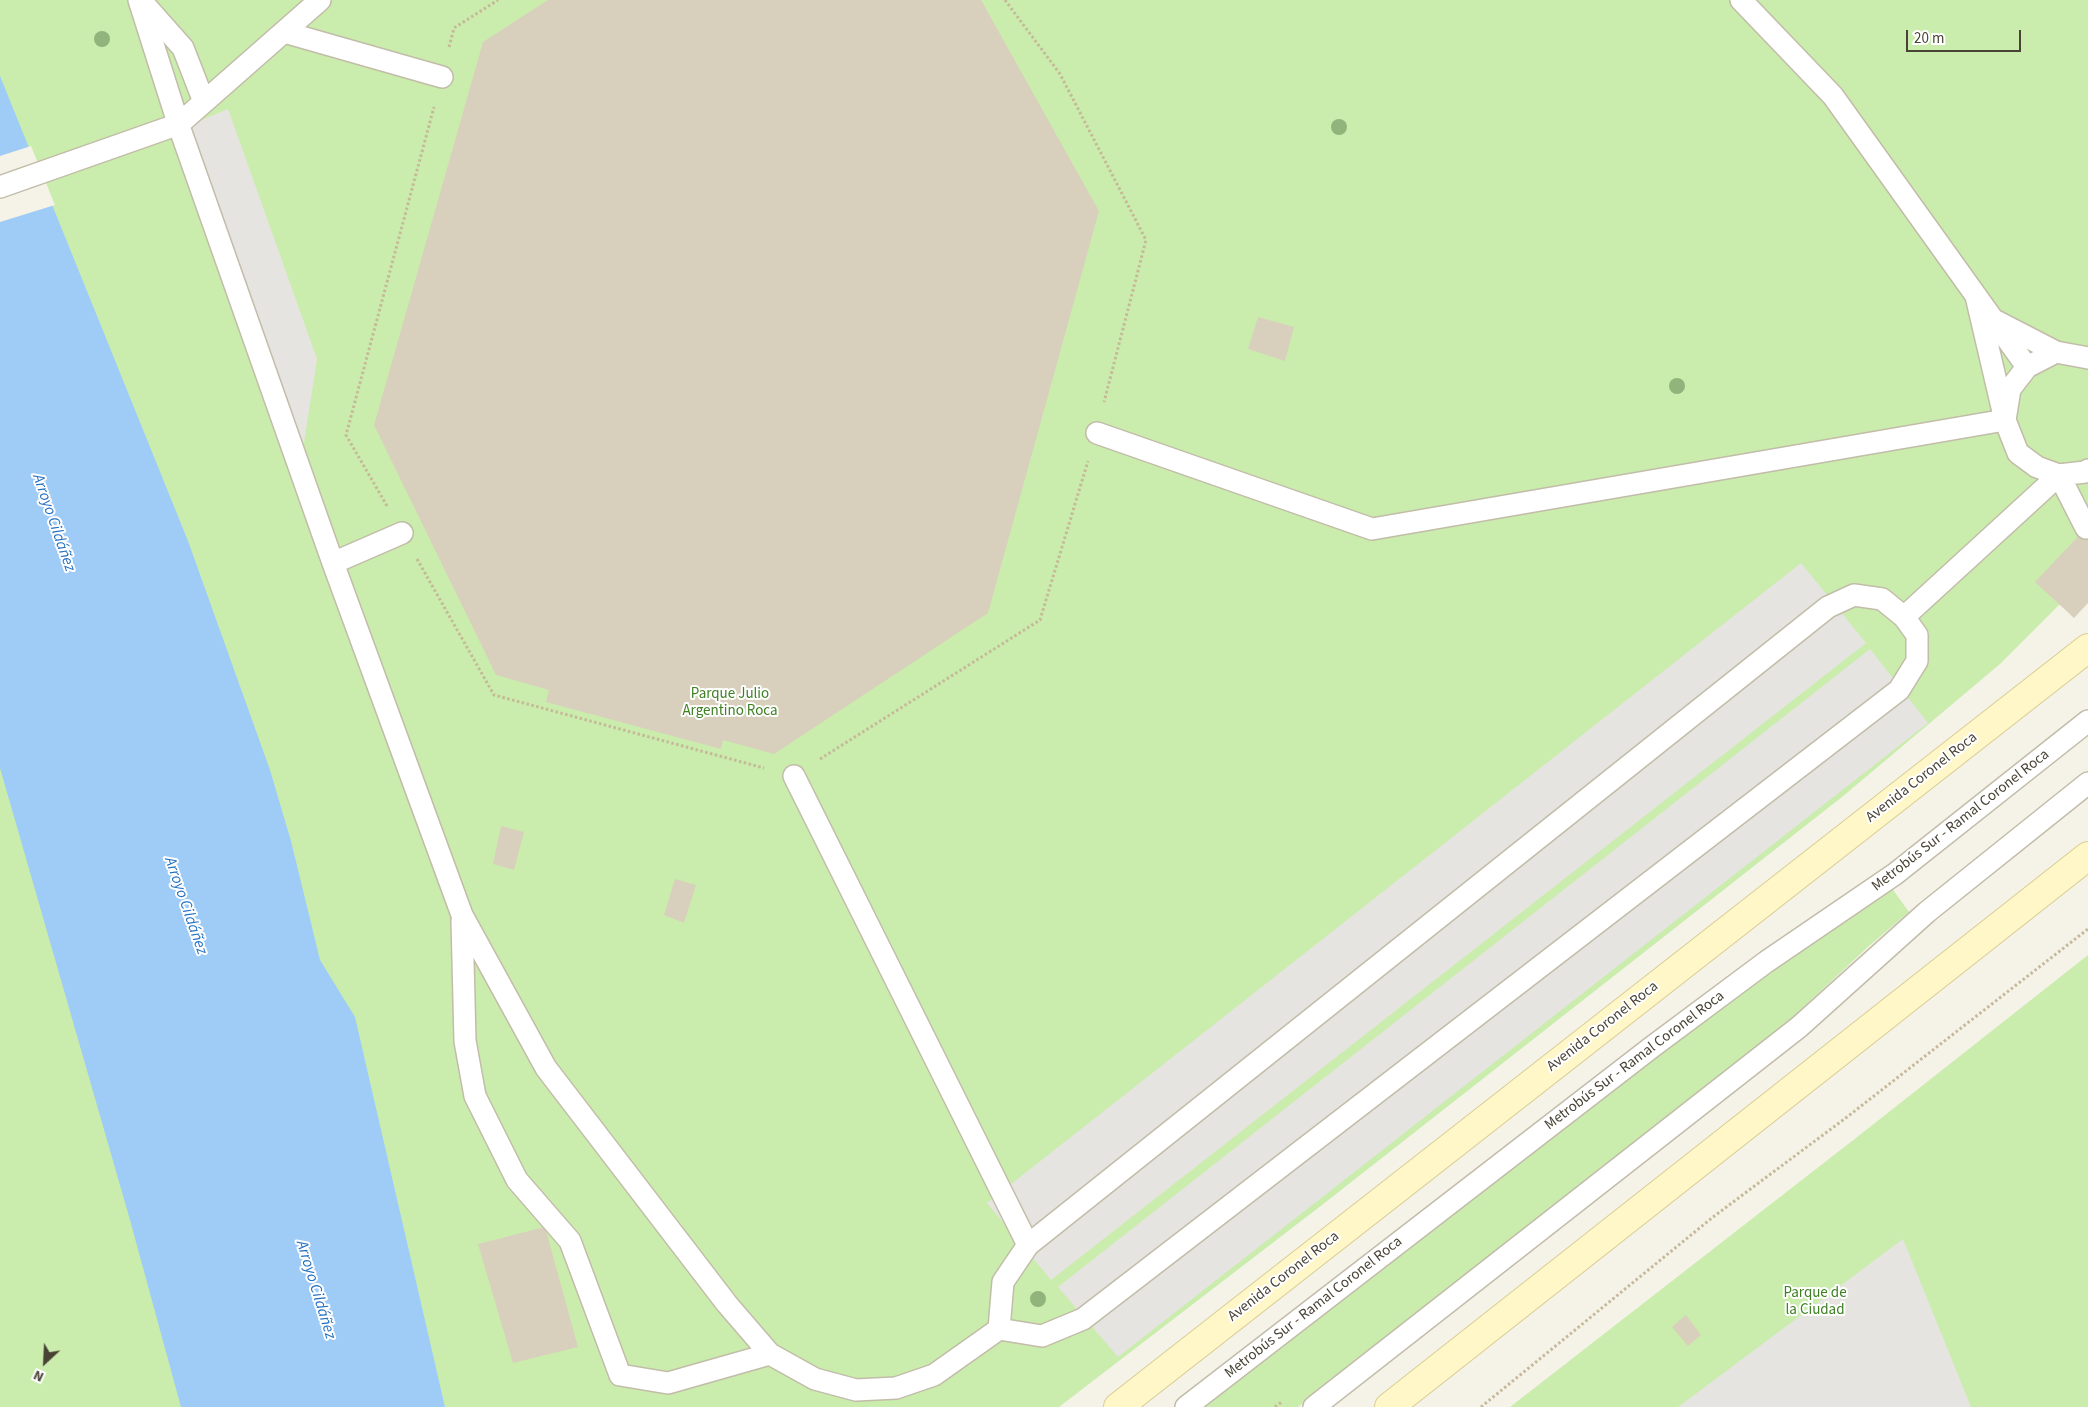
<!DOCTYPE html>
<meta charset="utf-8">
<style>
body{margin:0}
#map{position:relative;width:2088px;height:1407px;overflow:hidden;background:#f5f2e8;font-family:"Source Sans 3",sans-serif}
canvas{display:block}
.north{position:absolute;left:20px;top:1337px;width:50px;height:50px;-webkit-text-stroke:4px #fff;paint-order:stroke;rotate:205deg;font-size:14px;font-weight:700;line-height:20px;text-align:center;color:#494336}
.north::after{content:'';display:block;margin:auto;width:18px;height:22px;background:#494336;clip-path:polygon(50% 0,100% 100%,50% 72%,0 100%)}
.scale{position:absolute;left:1906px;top:30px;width:115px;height:22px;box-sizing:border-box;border:2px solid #494336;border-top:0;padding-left:6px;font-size:15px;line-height:18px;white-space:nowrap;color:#494336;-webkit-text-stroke:4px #fff;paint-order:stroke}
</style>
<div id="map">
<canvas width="2088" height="1407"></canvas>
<div class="north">N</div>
<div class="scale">20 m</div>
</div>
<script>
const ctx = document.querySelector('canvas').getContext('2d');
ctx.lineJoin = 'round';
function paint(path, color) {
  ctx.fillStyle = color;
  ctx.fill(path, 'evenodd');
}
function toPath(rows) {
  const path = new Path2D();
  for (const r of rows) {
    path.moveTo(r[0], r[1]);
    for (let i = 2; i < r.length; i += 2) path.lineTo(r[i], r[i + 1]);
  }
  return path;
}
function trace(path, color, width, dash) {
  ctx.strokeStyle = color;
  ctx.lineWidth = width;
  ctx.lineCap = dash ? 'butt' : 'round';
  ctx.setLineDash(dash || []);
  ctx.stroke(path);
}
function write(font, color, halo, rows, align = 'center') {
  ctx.font = font + ' "Source Sans 3",sans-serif';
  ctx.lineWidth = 4;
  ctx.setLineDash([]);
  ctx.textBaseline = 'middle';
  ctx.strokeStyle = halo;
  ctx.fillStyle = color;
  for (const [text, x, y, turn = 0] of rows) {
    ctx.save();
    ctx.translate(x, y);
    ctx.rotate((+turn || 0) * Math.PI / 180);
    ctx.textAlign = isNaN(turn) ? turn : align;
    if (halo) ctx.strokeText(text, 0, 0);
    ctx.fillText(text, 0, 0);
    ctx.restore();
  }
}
paint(toPath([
 [0,0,2088,0,2088,576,2000,664,1842,797,1322,1205,1059,1407,0,1407],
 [1891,887,1909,912,1870,945,1781,1028,1298,1407,1204,1407,1746,987,1847,921],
 [2088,955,2088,1407,1510,1407,1861,1134]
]), '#caedad');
paint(toPath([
 [228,109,317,359,300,468,180,129],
 [1801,563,1866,643,1051,1280,987,1203],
 [1870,649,1928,723,1118,1357,1058,1287],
 [1903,1239,1971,1407,1678,1407]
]), '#e6e4e0');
paint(toPath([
 [0,76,188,541,270,770,291,841,320,960,355,1017,445,1407,181,1407,130,1220,0,768]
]), '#9fcbf7');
paint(toPath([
 [31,146,55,205,0,222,0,156]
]), '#f5f2e8');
paint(toPath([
 [548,0,981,0,1099,211,988,613,774,754,723,740,721,749,546,702,549,690,496,675,374,425,483,42],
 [1258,317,1294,327,1285,361,1248,349],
 [2088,526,2088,603,2074,618,2035,582],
 [501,826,524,832,514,870,493,864],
 [675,879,696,885,684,923,664,915],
 [545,1227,578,1347,513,1363,478,1244],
 [1686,1315,1701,1335,1688,1346,1672,1327]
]), '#d8d0bc');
const service = toPath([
 [139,0,180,129,333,563,462,915,546,1068,727,1304,770,1354,815,1379,856,1390,896,1388,934,1375,999,1329,1003,1282,1028,1245,1828,607,1854,595,1882,599,1904,617,2059,475,2085,472,2088,470],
 [1741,0,1833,96,2027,367],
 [144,4,183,48,204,102],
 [284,32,442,77],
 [0,187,179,124,320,0],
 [1996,321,2056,352],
 [1097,433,1372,529,2005,420,1976,296],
 [2086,528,2059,475,2037,467,2018,453,2005,420,2010,389,2027,367,2056,352,2088,358],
 [333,563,402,533],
 [794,776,1028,1245],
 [462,920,465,1041,475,1096,517,1180,570,1241,620,1375,668,1383,770,1354],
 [999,1329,1042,1336,1083,1319,1899,690,1917,661,1917,635,1904,617],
 [1186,1407,1652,1047,1766,962,1895,874,2088,721],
 [1314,1407,1799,1027,1927,912,2088,783]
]);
const secondary = toPath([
 [1118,1407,2088,648],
 [1389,1407,2088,856]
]);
trace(service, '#c2bca9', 24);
trace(secondary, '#d9cd93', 30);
trace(toPath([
 [1005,0,1060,74,1146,240,1104,402],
 [449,47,454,28,498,0],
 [387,506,346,435,434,107],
 [417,559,494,695,764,768],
 [820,759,1040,620,1088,461],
 [1275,1407,1283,1401],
 [1481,1407,1713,1217,1847,1117,2088,929]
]), '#c5b999', 3, [2.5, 2.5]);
trace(service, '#fff', 21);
trace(secondary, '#fff7c8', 28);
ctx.fillStyle = '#90b47c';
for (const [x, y] of [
 [102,39],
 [1339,127],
 [1677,386],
 [1038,1299]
]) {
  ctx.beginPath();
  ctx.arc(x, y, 8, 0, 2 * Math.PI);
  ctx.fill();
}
write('15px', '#3e8123', '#fff', [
 ["Parque Julio",730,695],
 ["Argentino Roca",730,712],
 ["Parque de",1815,1294],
 ["la Ciudad",1815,1311]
]);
write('15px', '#494336', '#fff', [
 ["Avenida Coronel Roca",1922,778,-38],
 ["Metrobús Sur - Ramal Coronel Roca",1961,821,-38],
 ["Avenida Coronel Roca",1603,1027,-38],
 ["Metrobús Sur - Ramal Coronel Roca",1635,1061,-37],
 ["Avenida Coronel Roca",1284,1277,-38],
 ["Metrobús Sur - Ramal Coronel Roca",1314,1308,-38]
]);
write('italic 16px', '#2470c0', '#fff', [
 ["Arroyo Cildáñez",53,523,71],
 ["Arroyo Cildáñez",185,906,71],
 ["Arroyo Cildáñez",315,1290,73]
]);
</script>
